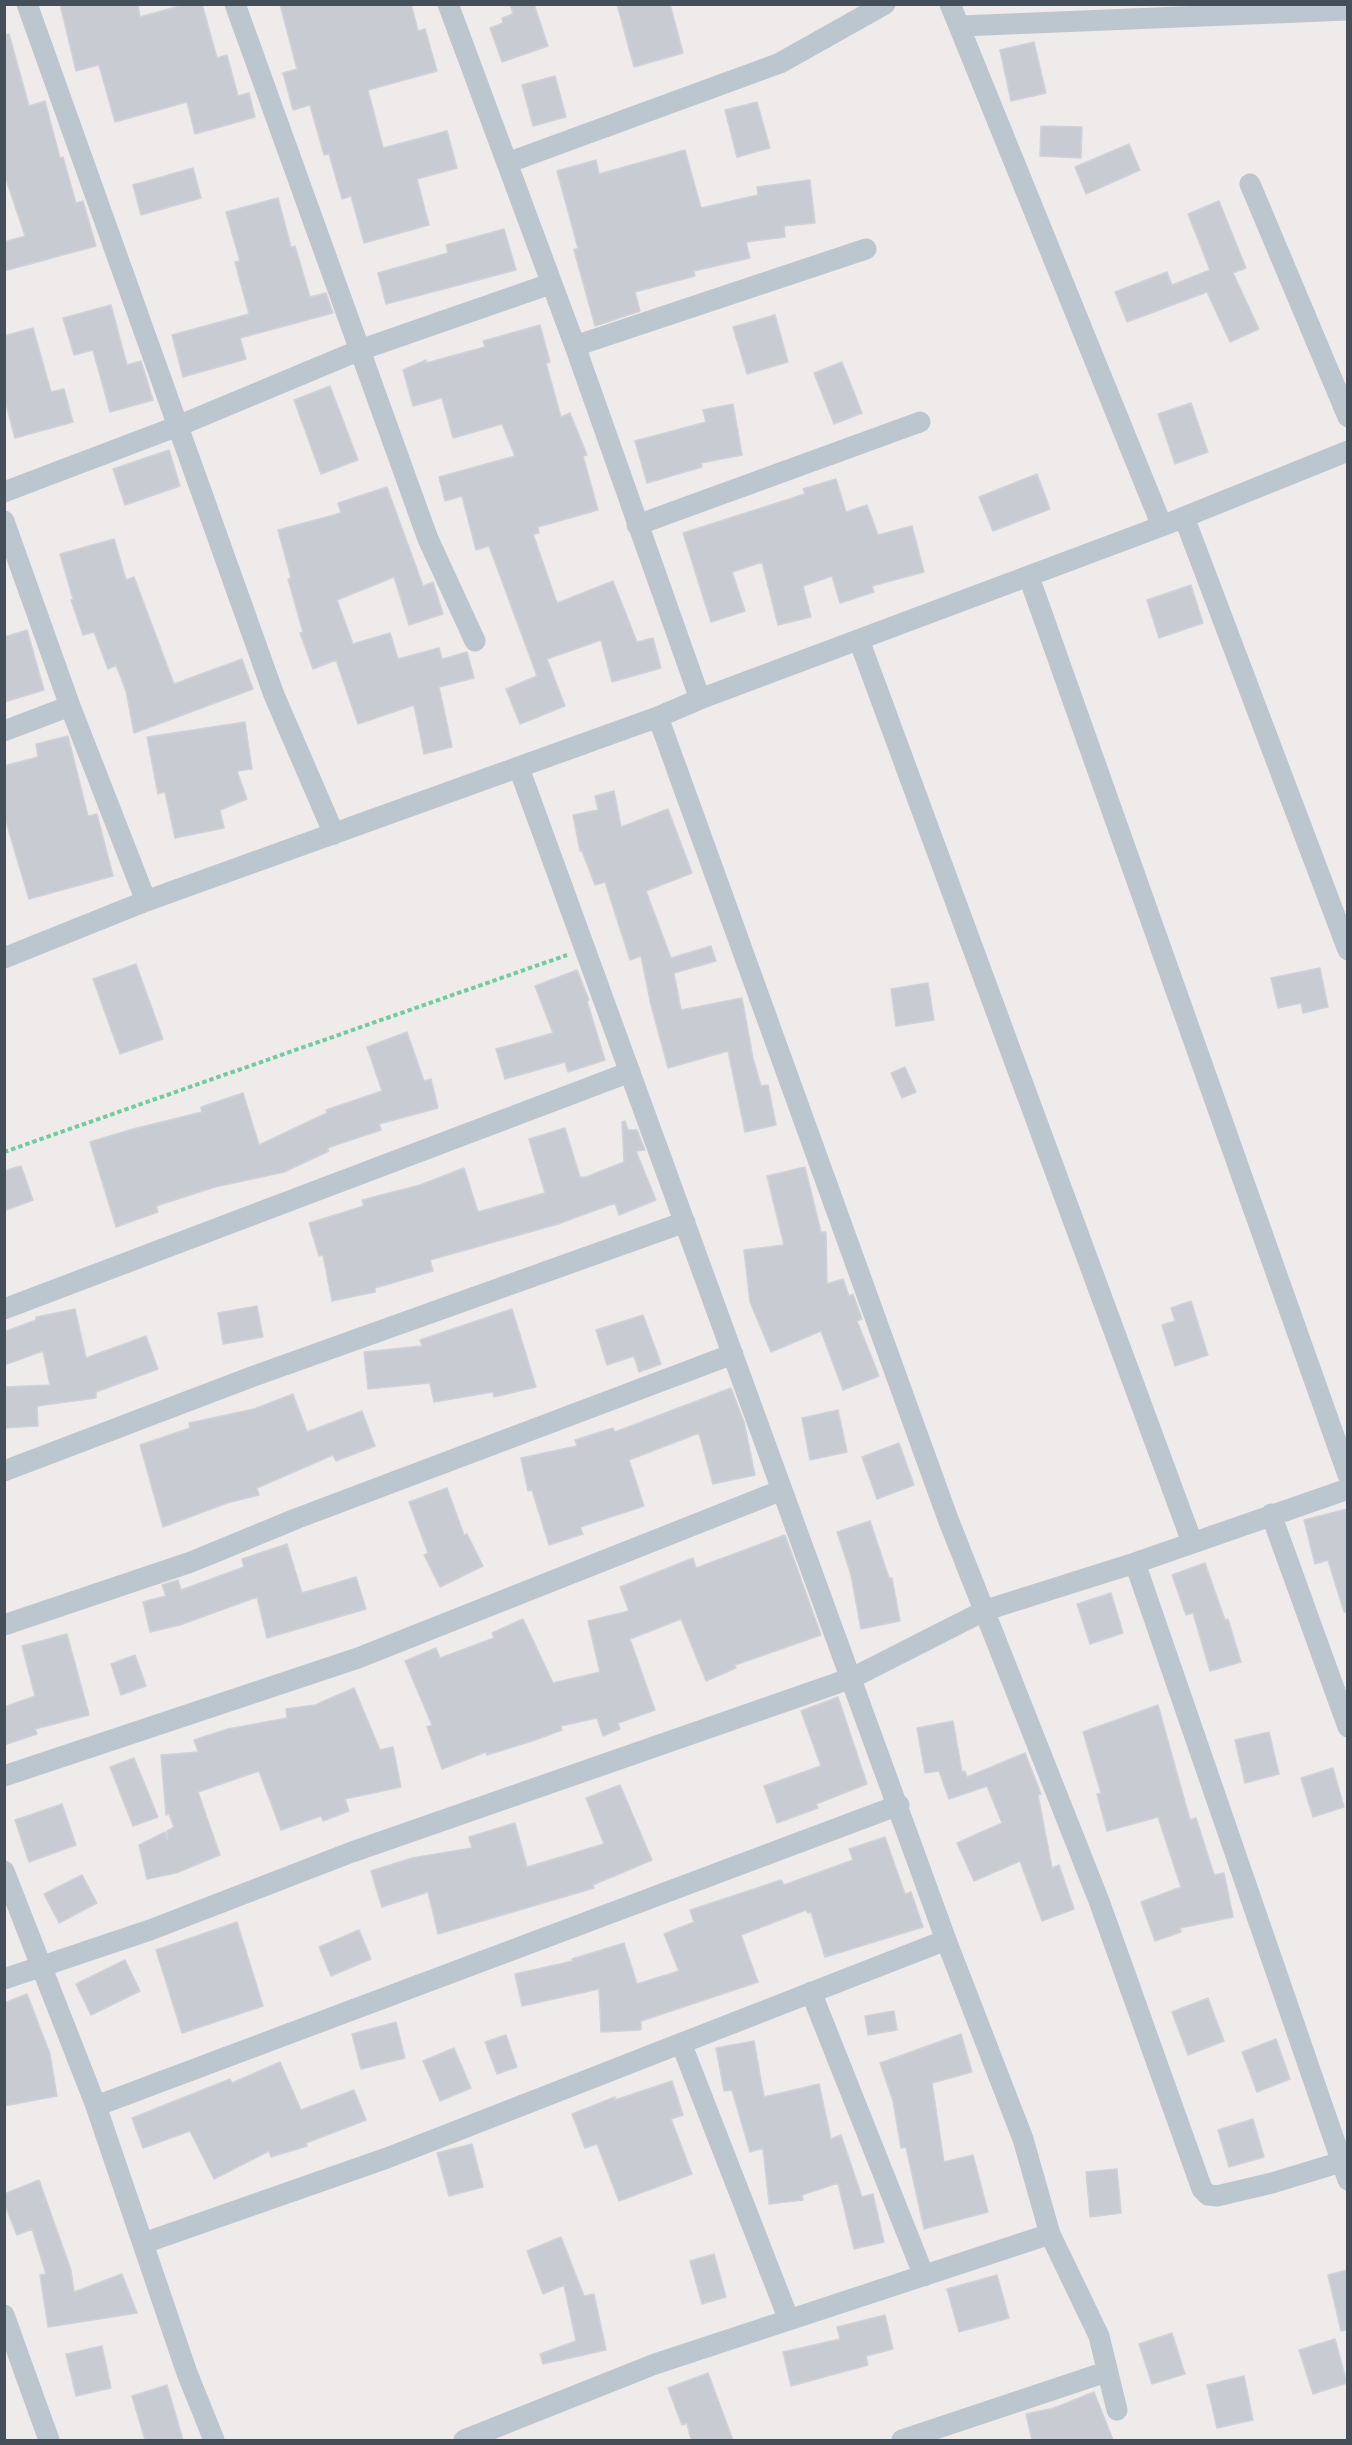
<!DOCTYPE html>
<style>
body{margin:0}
#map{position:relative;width:1352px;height:2445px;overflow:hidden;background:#efebeb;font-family:Manrope,sans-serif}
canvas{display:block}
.frame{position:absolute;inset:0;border:6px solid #444f59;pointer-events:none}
</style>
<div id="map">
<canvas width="1352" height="2445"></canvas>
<div class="frame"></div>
</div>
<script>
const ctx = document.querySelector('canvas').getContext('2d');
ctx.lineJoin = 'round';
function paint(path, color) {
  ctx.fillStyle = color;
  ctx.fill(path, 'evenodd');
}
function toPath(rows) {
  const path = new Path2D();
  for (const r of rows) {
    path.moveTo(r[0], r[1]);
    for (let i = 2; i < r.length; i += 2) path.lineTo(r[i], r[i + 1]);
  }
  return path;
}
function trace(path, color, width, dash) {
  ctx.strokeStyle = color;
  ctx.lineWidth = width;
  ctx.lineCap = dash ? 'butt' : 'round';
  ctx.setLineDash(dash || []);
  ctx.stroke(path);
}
const building = toPath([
 [60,4,138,4,140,17,186,4,202,4,217,58,227,55,238,96,249,93,255,117,195,134,187,102,115,122,99,65,76,71,60,4],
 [280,4,411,4,418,31,425,29,437,71,368,90,383,148,447,131,457,168,417,179,429,225,364,243,351,196,342,199,329,154,324,155,310,105,293,110,283,73,297,69,280,4],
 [510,4,534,4,548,46,502,62,490,28,503,23,502,18,513,14,510,4],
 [617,4,670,4,683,53,634,67,617,4],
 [9,34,29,106,45,101,60,158,63,157,76,203,83,201,96,246,4,271,4,242,25,236,4,173,4,35,9,34],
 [1034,42,1046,93,1011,101,1000,50,1034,42],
 [555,76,566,117,533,126,522,85,555,76],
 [757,102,770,148,737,157,725,110,757,102],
 [1041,126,1082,127,1081,158,1040,156,1041,126],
 [1129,144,1140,170,1086,194,1075,167,1129,144],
 [685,150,701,208,758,195,757,187,810,180,815,223,784,226,785,237,746,242,750,258,694,271,695,276,635,292,640,311,595,326,574,250,578,248,557,171,596,160,599,174,685,150],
 [193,168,201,198,141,215,133,185,193,168],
 [278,198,291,247,295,246,310,297,326,293,333,313,240,338,246,359,183,377,172,335,249,314,235,262,240,261,226,212,278,198],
 [1219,201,1246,268,1233,273,1259,329,1230,342,1207,292,1127,322,1115,292,1167,272,1172,285,1210,270,1188,214,1219,201],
 [504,229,516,270,386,304,378,273,448,253,446,245,504,229],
 [111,305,127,365,141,361,153,400,110,412,93,350,74,355,63,318,111,305],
 [775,315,788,362,747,374,733,327,775,315],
 [540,325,550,362,546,363,561,417,570,413,587,455,583,456,598,510,538,527,539,533,533,534,557,603,613,581,637,642,653,638,661,668,612,682,601,640,547,659,565,706,520,724,506,689,537,676,489,546,476,550,462,496,445,501,439,477,515,456,502,424,453,438,442,398,413,406,403,370,426,360,426,363,485,347,483,341,540,325],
 [33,328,51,392,64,389,73,422,15,438,4,397,4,336,33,328],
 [842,362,862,413,834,424,814,373,842,362],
 [330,386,358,460,321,474,294,400,330,386],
 [1191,403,1208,452,1175,464,1158,414,1191,403],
 [733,404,742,455,701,463,702,467,647,483,635,441,706,422,703,410,733,404],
 [169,450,180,486,125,505,113,469,169,450],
 [1037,474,1050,509,993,531,979,497,1037,474],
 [836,479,846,512,867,505,878,535,912,526,924,572,872,586,874,592,840,603,832,576,803,586,811,617,778,625,762,562,732,572,745,611,711,622,683,533,805,494,803,489,836,479],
 [387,487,423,586,433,582,443,614,409,625,394,577,337,600,353,644,390,633,398,659,439,648,442,659,467,652,474,678,439,687,452,747,424,754,414,705,358,724,336,660,313,669,300,633,303,632,288,579,291,578,278,530,341,513,338,503,387,487],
 [114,539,126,580,134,577,174,684,242,659,253,689,134,733,126,691,116,665,108,669,94,632,83,635,71,600,73,599,60,554,114,539],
 [1191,585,1203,623,1159,638,1147,600,1191,585],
 [27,630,44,690,4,702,4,637,27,630],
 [245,722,252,769,237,771,247,799,220,810,224,828,175,838,165,792,158,794,147,737,245,722],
 [68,736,88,816,97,814,113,876,29,899,4,815,4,766,38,757,36,744,68,736],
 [614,791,621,827,668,809,692,873,646,891,671,958,711,946,716,961,674,973,681,1010,742,998,753,1058,761,1086,768,1085,776,1125,745,1132,728,1051,668,1068,651,1005,641,956,630,960,605,882,595,885,582,851,580,851,573,815,598,810,595,796,614,791],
 [136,964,163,1039,120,1054,93,979,136,964],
 [1320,968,1328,1007,1303,1013,1301,1003,1278,1008,1271,978,1320,968],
 [577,970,589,1000,587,1001,605,1060,568,1072,565,1062,505,1079,496,1049,553,1033,535,986,577,970],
 [928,983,934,1020,896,1026,891,989,928,983],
 [407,1032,424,1081,431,1079,438,1108,379,1124,381,1130,327,1148,329,1151,284,1172,215,1187,156,1206,158,1212,116,1227,90,1142,133,1129,202,1112,201,1107,243,1093,259,1145,327,1113,326,1110,382,1091,367,1047,407,1032],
 [905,1067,916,1092,902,1098,891,1073,905,1067],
 [625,1121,628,1130,637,1130,645,1150,636,1151,656,1200,619,1215,615,1203,558,1224,430,1260,433,1271,375,1288,375,1292,332,1301,323,1255,319,1256,309,1223,364,1206,362,1200,420,1185,464,1168,478,1212,545,1193,529,1139,565,1128,580,1177,586,1177,624,1162,622,1122,625,1121],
 [21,1166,33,1200,4,1211,4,1171,21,1166],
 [805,1167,821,1232,826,1232,827,1284,843,1279,849,1296,853,1294,862,1319,857,1321,879,1376,843,1390,821,1331,771,1352,750,1302,744,1250,784,1245,767,1176,805,1167],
 [1191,1301,1208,1355,1175,1366,1162,1325,1175,1321,1171,1308,1191,1301],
 [257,1306,263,1337,223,1344,218,1313,257,1306],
 [75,1309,86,1358,146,1336,158,1369,96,1392,96,1398,37,1406,38,1426,4,1428,4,1387,50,1385,43,1351,4,1365,4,1332,36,1320,36,1317,75,1309],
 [512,1309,536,1387,494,1397,493,1392,434,1402,430,1383,368,1389,364,1352,422,1346,420,1340,512,1309],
 [643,1315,661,1364,639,1372,634,1356,607,1365,596,1330,643,1315],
 [731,1388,744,1422,755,1475,713,1484,699,1433,629,1460,644,1506,580,1527,583,1534,549,1545,532,1490,528,1491,521,1458,577,1446,575,1440,613,1428,615,1432,731,1388],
 [293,1394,307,1432,362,1411,375,1446,336,1461,333,1455,257,1488,259,1495,227,1503,163,1527,140,1445,190,1428,189,1423,254,1409,293,1394],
 [838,1410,847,1452,810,1460,802,1418,838,1410],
 [899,1443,914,1485,877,1499,862,1457,899,1443],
 [447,1488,464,1535,467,1534,483,1566,440,1587,424,1555,428,1553,409,1502,447,1488],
 [1347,1509,1347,1612,1344,1612,1328,1560,1315,1564,1304,1520,1347,1509],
 [870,1521,889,1578,892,1578,900,1621,861,1629,851,1575,837,1532,870,1521],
 [785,1535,821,1635,735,1665,736,1668,706,1681,681,1619,630,1639,655,1710,618,1723,620,1729,603,1736,597,1718,561,1726,562,1730,532,1741,487,1755,486,1752,442,1769,427,1727,432,1725,405,1661,436,1648,440,1658,494,1638,492,1633,523,1619,553,1683,600,1672,588,1621,629,1611,620,1587,693,1558,696,1568,785,1535],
 [287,1544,302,1593,356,1577,366,1609,267,1638,257,1597,180,1625,150,1632,143,1602,166,1596,162,1585,178,1580,181,1590,244,1567,242,1559,287,1544],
 [1205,1563,1225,1620,1228,1619,1241,1662,1210,1671,1193,1613,1186,1615,1172,1575,1205,1563],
 [1111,1593,1123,1633,1090,1644,1077,1604,1111,1593],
 [67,1634,89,1715,35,1729,37,1734,4,1745,4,1707,35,1696,22,1646,67,1634],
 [135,1655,146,1686,121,1695,111,1664,135,1655],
 [354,1688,380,1750,393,1747,401,1787,345,1799,349,1811,323,1821,321,1816,281,1830,259,1771,198,1792,220,1855,176,1873,147,1879,139,1845,165,1832,168,1841,167,1831,174,1827,169,1814,166,1815,161,1755,198,1752,194,1740,228,1729,287,1718,286,1709,315,1705,354,1688],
 [838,1697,867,1784,816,1804,818,1808,777,1823,764,1786,821,1766,801,1711,838,1697],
 [1158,1705,1190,1820,1196,1818,1214,1875,1224,1873,1233,1917,1180,1928,1181,1932,1155,1941,1141,1902,1181,1887,1158,1817,1107,1831,1097,1794,1101,1793,1083,1732,1158,1705],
 [953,1721,962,1772,965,1771,967,1777,1025,1753,1041,1794,1038,1795,1052,1868,1059,1865,1074,1909,1042,1921,1020,1861,974,1881,957,1843,1002,1823,987,1786,949,1799,939,1771,925,1773,917,1728,953,1721],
 [1269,1732,1279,1774,1245,1783,1235,1740,1269,1732],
 [134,1758,158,1817,133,1826,110,1767,134,1758],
 [1333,1768,1344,1807,1313,1817,1301,1778,1333,1768],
 [620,1785,652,1860,593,1885,594,1888,438,1934,428,1892,382,1907,371,1871,412,1858,472,1848,469,1837,515,1823,527,1867,604,1844,586,1798,620,1785],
 [62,1804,76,1845,29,1862,15,1820,62,1804],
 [885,1837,905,1894,911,1892,923,1927,825,1957,811,1912,808,1913,806,1910,741,1935,758,1982,641,2021,641,2030,601,2032,599,1989,522,2006,515,1974,573,1961,572,1959,624,1943,637,1984,679,1971,664,1934,694,1922,690,1910,781,1880,784,1885,853,1860,849,1849,885,1837],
 [82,1875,97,1903,59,1923,44,1894,82,1875],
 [237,1922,263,2006,182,2033,156,1950,237,1922],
 [359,1930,371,1959,331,1976,319,1947,359,1930],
 [125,1960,140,1991,91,2015,76,1984,125,1960],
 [27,1994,50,2054,57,2096,4,2106,4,2003,27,1994],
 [1208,1998,1224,2041,1188,2055,1172,2012,1208,1998],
 [894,2011,897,2030,868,2035,865,2016,894,2011],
 [396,2022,405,2058,361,2069,352,2034,396,2022],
 [961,2034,972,2072,932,2083,944,2162,973,2155,988,2212,924,2229,906,2147,901,2148,893,2101,880,2063,961,2034],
 [506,2035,517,2067,497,2074,485,2042,506,2035],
 [1276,2039,1290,2079,1257,2092,1242,2052,1276,2039],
 [754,2041,764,2097,819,2084,831,2139,841,2135,862,2197,873,2194,884,2242,854,2249,838,2183,802,2195,803,2200,769,2204,763,2148,750,2152,732,2090,724,2091,716,2048,754,2041],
 [454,2048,471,2088,440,2101,423,2061,454,2048],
 [280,2062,301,2110,354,2090,366,2120,306,2143,307,2146,271,2157,269,2151,214,2179,190,2131,143,2148,132,2118,230,2079,232,2083,280,2062],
 [672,2081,683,2115,671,2119,692,2174,619,2201,597,2144,585,2148,572,2114,615,2097,615,2100,672,2081],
 [1253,2119,1264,2157,1229,2167,1218,2130,1253,2119],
 [472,2144,483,2187,449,2196,437,2153,472,2144],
 [1117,2169,1121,2213,1090,2217,1086,2172,1117,2169],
 [39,2180,71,2270,74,2292,122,2274,137,2313,48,2327,40,2275,46,2274,32,2229,17,2235,4,2203,4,2194,39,2180],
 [561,2237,584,2296,594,2294,606,2350,543,2364,540,2354,576,2341,564,2285,543,2294,527,2251,561,2237],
 [714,2254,726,2297,702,2304,690,2261,714,2254],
 [1347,2270,1347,2330,1341,2331,1328,2275,1347,2270],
 [997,2275,1009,2318,959,2332,947,2289,997,2275],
 [885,2315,893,2349,866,2356,868,2365,791,2386,783,2352,840,2339,837,2327,885,2315],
 [1172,2333,1185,2374,1152,2384,1139,2344,1172,2333],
 [1335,2339,1347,2383,1313,2394,1299,2350,1335,2339],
 [102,2346,111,2388,76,2396,66,2354,102,2346],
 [708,2373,733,2440,691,2440,687,2423,682,2425,668,2388,708,2373],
 [1244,2376,1253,2420,1217,2428,1207,2385,1244,2376],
 [167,2385,183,2440,145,2440,132,2396,167,2385],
 [1094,2392,1113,2440,1032,2440,1026,2414,1054,2408,1094,2392]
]);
paint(building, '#c8cbd1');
trace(building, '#cfd2d8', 1.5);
trace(toPath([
 [4,1152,567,955]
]), '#70cc9e', 4, [4.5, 3]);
trace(toPath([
 [27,4,274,695,334,834],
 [235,4,428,539,475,641],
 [448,4,575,346,700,699],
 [950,4,1162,526],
 [961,26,1348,10],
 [507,163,780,63,885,4],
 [1250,184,1348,417],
 [575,346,866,249],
 [4,492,178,426,360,350,550,284],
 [1184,517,1348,950],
 [4,521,70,706,146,901],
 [637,525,920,422],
 [1029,577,1348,1475],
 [859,640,1192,1542],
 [658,717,948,1519,1099,1901,1202,2189,1208,2195,1217,2196,1272,2183,1341,2162],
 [4,731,70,706],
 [519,768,946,1940,1023,2139,1050,2234,1099,2336,1117,2410],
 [4,958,146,901,658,717,700,699,1162,526,1348,451],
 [4,1309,630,1072],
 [4,1471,254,1376,685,1222],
 [1271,1514,1348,1727],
 [1135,1563,1348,2180],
 [4,1625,191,1562,298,1518,733,1354],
 [4,1776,358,1658,782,1490],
 [4,1871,96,2106,187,2373,214,2440],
 [4,1979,150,1930,352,1852,852,1678,986,1610,1135,1563,1348,1489],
 [811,1992,924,2276],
 [681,2043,789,2320],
 [96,2106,899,1805],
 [144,2243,387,2158,946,1940],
 [4,2315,49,2440],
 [464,2440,655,2364,1050,2234],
 [902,2440,1106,2372]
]), '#bcc6ce', 21);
</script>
